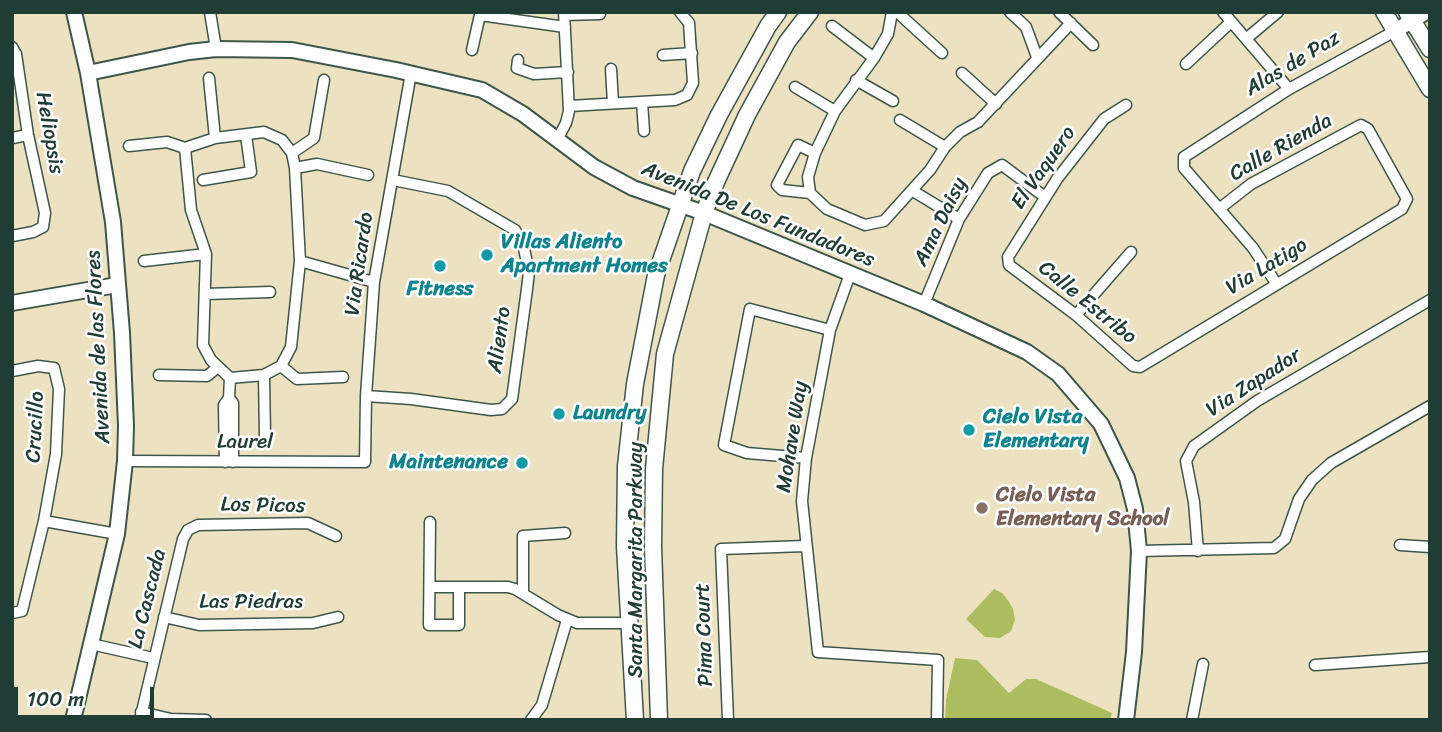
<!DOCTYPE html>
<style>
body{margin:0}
#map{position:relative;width:1442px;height:732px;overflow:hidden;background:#ece2c2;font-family:Sriracha,sans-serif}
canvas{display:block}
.frame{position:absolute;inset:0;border:14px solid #1f3d34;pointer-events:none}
.scale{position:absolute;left:14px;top:687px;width:140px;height:32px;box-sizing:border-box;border:4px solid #1f3d34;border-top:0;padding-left:9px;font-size:21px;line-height:24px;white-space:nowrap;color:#1f3d34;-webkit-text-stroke:5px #fff;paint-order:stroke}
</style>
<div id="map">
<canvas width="1442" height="732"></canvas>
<div class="frame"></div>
<div class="scale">100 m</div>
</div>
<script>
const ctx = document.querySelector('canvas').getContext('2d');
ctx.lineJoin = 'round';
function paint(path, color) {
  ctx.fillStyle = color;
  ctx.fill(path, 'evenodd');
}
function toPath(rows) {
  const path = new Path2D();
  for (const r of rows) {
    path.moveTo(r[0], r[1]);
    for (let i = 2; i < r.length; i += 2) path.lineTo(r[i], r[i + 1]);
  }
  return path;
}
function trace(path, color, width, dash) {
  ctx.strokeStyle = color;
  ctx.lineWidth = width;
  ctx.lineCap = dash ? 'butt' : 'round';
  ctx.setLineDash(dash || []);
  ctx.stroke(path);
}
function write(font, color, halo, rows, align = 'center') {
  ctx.font = font + ' Sriracha,sans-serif';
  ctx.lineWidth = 5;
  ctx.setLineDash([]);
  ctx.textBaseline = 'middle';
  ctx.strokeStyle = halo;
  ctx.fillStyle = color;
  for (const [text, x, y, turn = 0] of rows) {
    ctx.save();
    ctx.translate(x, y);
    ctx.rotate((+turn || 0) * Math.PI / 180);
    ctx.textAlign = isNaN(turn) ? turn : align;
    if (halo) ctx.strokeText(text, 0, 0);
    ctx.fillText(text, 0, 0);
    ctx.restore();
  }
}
paint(toPath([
 [994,589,1002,593,1009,602,1013,609,1015,620,1011,631,1000,638,985,637,966,619],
 [955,658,977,660,1009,693,1026,679,1036,679,1112,713,1110,720,945,720,946,700]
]), '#acbd60');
const street = toPath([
 [210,12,216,49],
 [892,12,888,34,874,58,835,111,815,153,808,177,810,193,827,209,865,225,884,221,930,170,945,147,960,132,978,122,1071,23],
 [897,12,942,53],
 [1010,12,1026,27,1037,57],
 [1059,12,1093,45],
 [1223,12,1289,89],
 [564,15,600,14],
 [832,26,874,58],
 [1247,38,1278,12],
 [12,47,16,54,28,135,45,213,43,227,33,232,12,236],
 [472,50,480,15,565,27],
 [663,55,692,53],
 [518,60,517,68,534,74,568,72],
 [1186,64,1231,22],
 [611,69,613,103],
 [962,73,996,104],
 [209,78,215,138],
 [856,80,893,101],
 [795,87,835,111],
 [642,102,644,131],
 [1126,105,1104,119,1057,179,1008,257,1009,265,1076,315,1133,366,1140,367,1402,209,1407,199,1368,129,1361,125,1251,184,1219,209],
 [569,106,675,100,687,95,693,83,689,23,680,12],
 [900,120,945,147],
 [264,132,282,140,292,153,295,168,300,261,291,347,281,366,264,375,230,378,211,360,203,345,206,254,191,210,185,148,215,138,264,132],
 [12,138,28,135],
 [557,140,566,123,569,111,564,12],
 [129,146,167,142,185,148],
 [292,153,314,138,324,80],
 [295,168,317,164,368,175],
 [203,180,251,172,246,135],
 [913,191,959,219],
 [810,193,782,190,777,185,798,145,815,153],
 [144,261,206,254],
 [300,261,374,282],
 [850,274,830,330,806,458,802,501,818,652,938,660,937,720],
 [1276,283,1253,248,1184,168,1184,157,1289,89,1395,31],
 [205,294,270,292],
 [924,304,959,219,988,173,1002,165,1045,197],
 [1076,315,1131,252],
 [281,366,297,379,343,377],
 [12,371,38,366,54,368,59,389,56,454,44,521,22,611,12,613],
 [159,375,207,376,218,367],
 [264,375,265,438],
 [366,396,411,399,491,410,502,409,512,399,527,289,529,272,523,244,515,230,448,191,393,180],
 [229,398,233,403,233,462],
 [806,458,747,453,724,445,750,309,830,330],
 [125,461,365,462,366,396,374,282,411,73],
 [225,462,224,405,229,398,230,378],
 [44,521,117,534],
 [430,522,429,625,459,625,459,587],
 [1400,545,1430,547],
 [1139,551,1274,548,1285,539,1299,499,1312,480,1331,463,1430,406],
 [1198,551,1194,502,1186,461,1194,446,1257,401,1430,300],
 [430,587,508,587,515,589,558,615,577,623,629,623],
 [523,593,523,536,565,533],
 [164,617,199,625,313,623,338,617],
 [91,644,153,658],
 [1315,665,1430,657],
 [141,712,171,719,206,720],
 [140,720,183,539,188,530,198,525,308,523,336,536],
 [531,720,542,705,567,620],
 [728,720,721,549,805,546],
 [1192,720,1203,664]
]);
const secondary = toPath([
 [1395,31,1426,12],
 [88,73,189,52,216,49,292,50,396,70,482,90,523,114,594,167,633,188,704,213,924,304,1027,352,1058,374,1101,424,1127,478,1135,509,1139,551,1134,652,1126,720],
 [12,303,117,285],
 [73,720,117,534,125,461,126,426,122,333,113,222,88,73,74,12]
]);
const primary = toPath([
 [1384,12,1430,89],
 [1407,12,1430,49],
 [635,720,625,546,626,466,635,384,656,275,692,171,719,115,768,26,778,12],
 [659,720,653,547,654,469,665,354,704,213,716,182,747,115,787,42,810,12]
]);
trace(street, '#3e5649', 13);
trace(secondary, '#3e5649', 18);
trace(primary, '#3e5649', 19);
trace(street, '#fff', 10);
trace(secondary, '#fff', 14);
trace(primary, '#fff', 16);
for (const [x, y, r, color] of [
 [487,255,7,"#0f9aa8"],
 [440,266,7,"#0f9aa8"],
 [559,414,7,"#0f9aa8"],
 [969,430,7,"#0f9aa8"],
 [522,463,7,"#0f9aa8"],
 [982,508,7,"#8d6e63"]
]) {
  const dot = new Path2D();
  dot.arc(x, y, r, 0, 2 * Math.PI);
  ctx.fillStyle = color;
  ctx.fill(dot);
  trace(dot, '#fff', 2.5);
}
write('21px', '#1f3d34', '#fff', [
 ["Alas de Paz",1293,64,-31],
 ["Heliopsis",49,133,80],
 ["Calle Rienda",1281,148,-30],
 ["El Vaquero",1044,168,-55],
 ["Avenida De Los Fundadores",758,215,22],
 ["Ama Daisy",941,222,-64],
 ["Via Ricardo",360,264,-82],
 ["Via Latigo",1267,267,-31],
 ["Calle Estribo",1087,303,39],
 ["Aliento",500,340,-82],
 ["Avenida de las Flores",99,347,-93],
 ["Via Zapador",1254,383,-33],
 ["Crucillo",36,427,-87],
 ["Mohave Way",793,437,-81],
 ["Laurel",245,443],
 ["Los Picos",263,506,1],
 ["Santa Margarita Parkway",637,560,-90],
 ["La Cascada",148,599,-76],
 ["Las Piedras",251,603],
 ["Pima Court",705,635,-92]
]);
write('bold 21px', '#0d838f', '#fff', [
 ["Villas Aliento",501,243],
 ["Apartment Homes",501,267],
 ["Fitness",440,290,"center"],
 ["Laundry",573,414],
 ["Cielo Vista",983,418],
 ["Elementary",983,442],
 ["Maintenance",508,463,"right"]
], 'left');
write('bold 21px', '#785e54', '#fff', [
 ["Cielo Vista",996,496],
 ["Elementary School",996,520]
], 'left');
</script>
